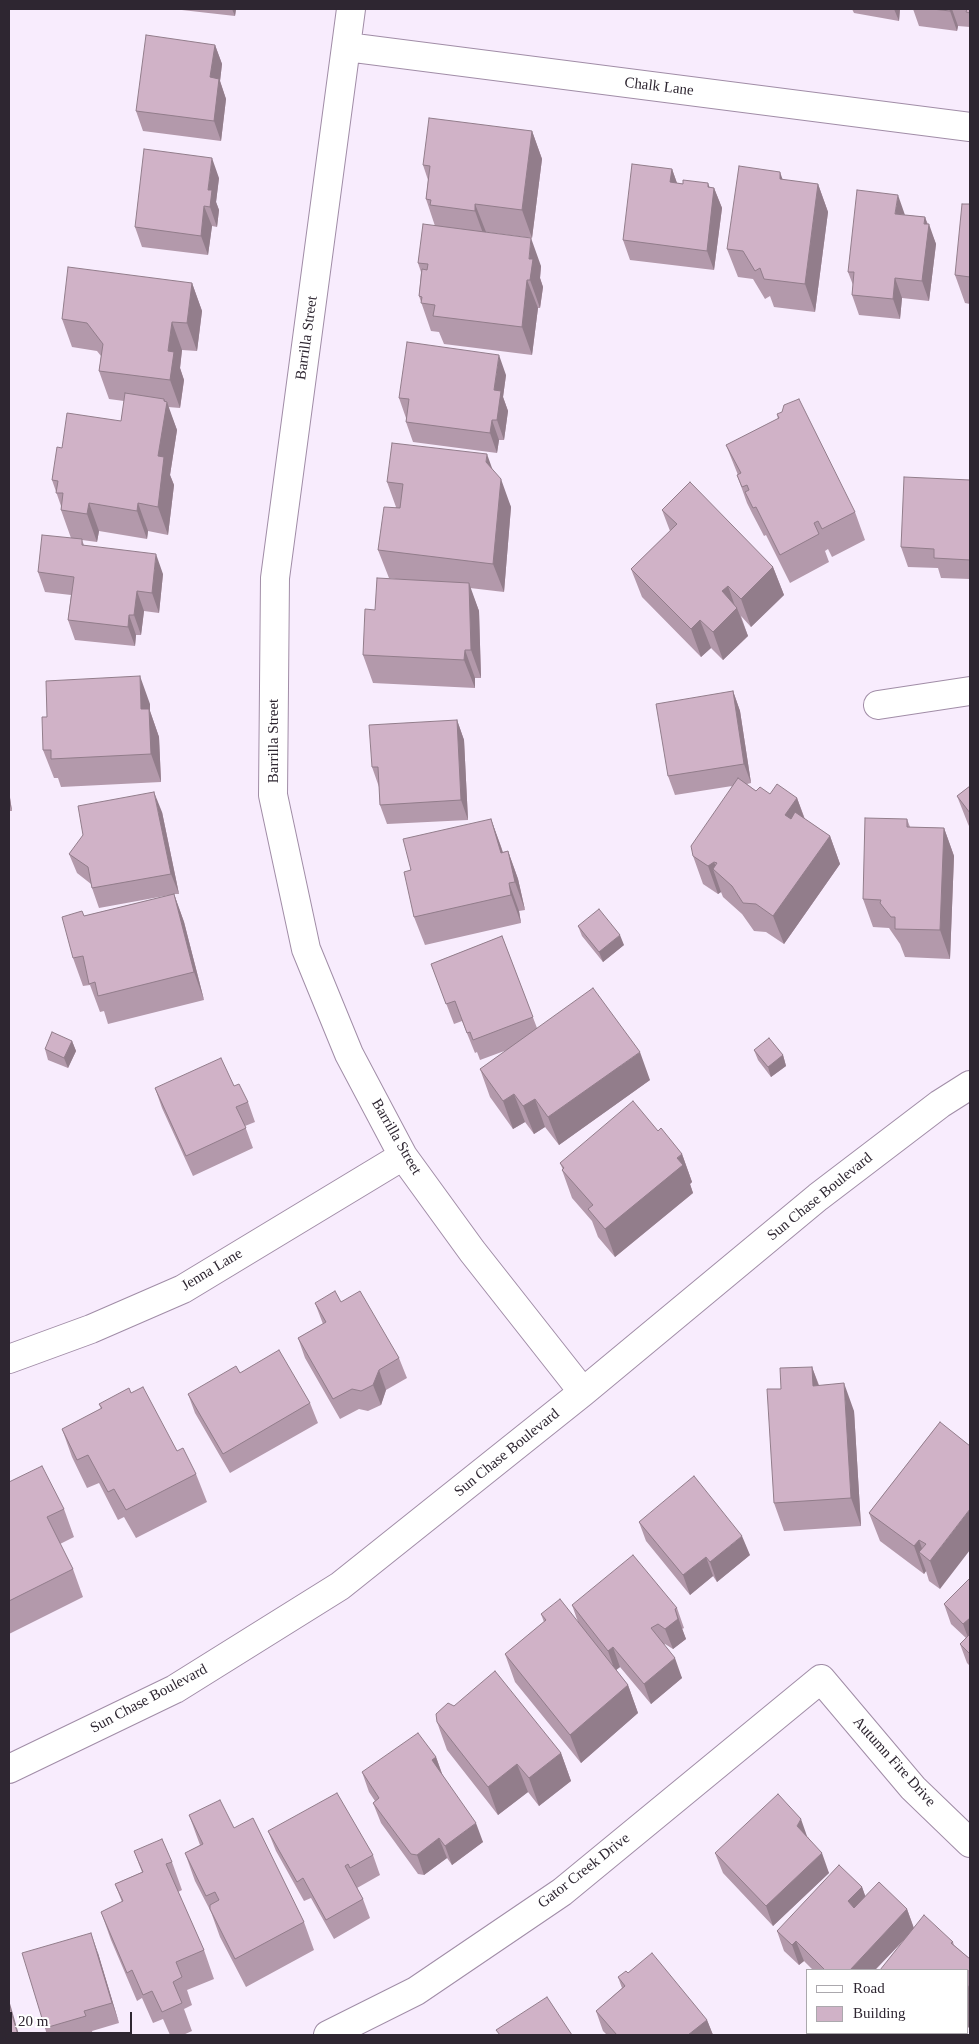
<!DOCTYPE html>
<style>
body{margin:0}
#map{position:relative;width:979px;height:2044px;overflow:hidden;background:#f8ecfd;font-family:"Times New Roman",serif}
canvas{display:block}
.frame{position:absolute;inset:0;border:10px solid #2e2631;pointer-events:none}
.legend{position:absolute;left:806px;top:1969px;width:162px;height:65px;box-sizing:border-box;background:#fff;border:1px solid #aba8ad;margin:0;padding:6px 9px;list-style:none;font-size:15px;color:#2e2631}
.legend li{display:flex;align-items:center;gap:10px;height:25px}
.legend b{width:25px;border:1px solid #aba8ad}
.scale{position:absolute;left:10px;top:2012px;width:122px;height:22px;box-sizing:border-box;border:2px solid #2e2631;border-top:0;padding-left:6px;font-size:15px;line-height:18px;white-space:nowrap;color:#2e2631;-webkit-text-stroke:4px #fff;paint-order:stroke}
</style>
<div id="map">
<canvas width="979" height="2044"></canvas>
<div class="frame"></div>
<ul class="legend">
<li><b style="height:6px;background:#fff"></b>Road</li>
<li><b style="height:14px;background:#d0b2c7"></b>Building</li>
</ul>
<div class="scale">20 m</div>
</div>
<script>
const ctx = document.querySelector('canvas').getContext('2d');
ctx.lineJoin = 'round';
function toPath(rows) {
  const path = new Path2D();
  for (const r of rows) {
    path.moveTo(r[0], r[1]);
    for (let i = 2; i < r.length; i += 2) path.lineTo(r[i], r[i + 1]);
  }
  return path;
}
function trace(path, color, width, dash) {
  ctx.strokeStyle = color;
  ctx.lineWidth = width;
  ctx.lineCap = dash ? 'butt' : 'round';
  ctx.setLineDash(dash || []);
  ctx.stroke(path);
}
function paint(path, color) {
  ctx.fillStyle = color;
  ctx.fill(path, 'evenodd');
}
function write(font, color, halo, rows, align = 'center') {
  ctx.font = font + ' "Times New Roman",serif';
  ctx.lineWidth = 4;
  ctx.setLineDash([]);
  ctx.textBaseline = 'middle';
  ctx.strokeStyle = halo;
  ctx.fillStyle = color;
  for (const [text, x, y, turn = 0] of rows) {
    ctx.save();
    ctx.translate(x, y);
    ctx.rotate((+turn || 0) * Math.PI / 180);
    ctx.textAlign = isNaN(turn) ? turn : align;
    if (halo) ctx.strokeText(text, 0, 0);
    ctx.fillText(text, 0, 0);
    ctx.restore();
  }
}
const minor = toPath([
 [351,9,275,578,273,795,306,949,349,1054,403,1156,472,1251,583,1392],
 [347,47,970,127],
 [878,705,970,691],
 [9,1359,91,1329,183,1289,403,1156],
 [9,1769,175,1689,340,1586,583,1392,818,1197,940,1104,970,1085],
 [328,2035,416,1991,562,1892,821,1679,913,1788,970,1843]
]);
trace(minor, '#a18da7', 30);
trace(minor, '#fff', 28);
paint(toPath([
 [173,9,236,9,235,16],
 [852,9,900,9,899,21,854,13],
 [913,9,970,9,970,27,958,26,957,31,919,26],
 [215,45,222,64,220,81,226,99,221,141,143,131,136,111],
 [532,131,542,159,532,238,485,232,541,266,540,278,543,287,540,308,538,308,532,355,444,344,439,332,431,331,419,296,421,272,418,263,435,226,426,199,428,180,423,165],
 [672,169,677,183,714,188,722,208,714,270,630,260,623,240],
 [219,178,216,202,219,210,217,227,212,226,208,255,142,247,135,227],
 [783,180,818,184,828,212,815,312,774,307,770,296,765,299,753,279,738,277,727,249],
 [970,204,970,304,965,303,955,275],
 [905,215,925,217,936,244,929,301,902,298,900,319,859,315,852,295,853,285,848,272],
 [192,283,202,311,197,351,182,350,180,368,184,380,180,408,168,407,177,430,170,475,174,485,168,535,148,531,147,539,99,531,97,542,82,540,84,545,163,574,159,613,144,611,141,635,136,635,135,646,75,640,68,620,71,595,45,592,38,572,71,538,61,510,61,506,52,480,62,448,121,421,124,401,109,399,99,371,101,356,97,351,72,347,62,319],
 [506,375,503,397,508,411,504,440,499,440,497,453,413,442,406,422,406,418,399,398],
 [777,414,855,512,865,540,832,557,828,549,825,551,829,562,790,583,766,535,764,536,753,515,747,503,737,475,738,475,726,445,778,419],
 [493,470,511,507,504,592,470,588,479,611,481,678,475,678,475,688,373,683,363,655,375,610,403,580,389,578,378,550,396,507,387,482],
 [970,480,970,579,941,578,938,568,908,567,901,547],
 [662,510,773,567,784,595,751,627,741,616,748,636,723,660,711,648,701,657,642,597,631,569,670,531],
 [733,691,740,711,751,783,747,784,756,791,770,794,797,798,805,819,830,836,840,864,784,944,766,932,754,931,742,914,723,897,721,892,718,894,703,884,693,856,732,786,675,795,668,776],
 [150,704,150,711,159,737,161,782,61,787,58,778,54,778,43,750,47,717],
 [457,720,464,740,468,820,387,824,380,805,379,787,372,767],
 [970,786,970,828,968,824,957,796],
 [9,790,12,811,9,811],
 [162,812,179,894,174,894,184,922,204,1000,108,1024,104,1011,100,1012,90,985,83,986,73,958,84,916,170,895,99,908,92,888,91,884,77,873,69,854],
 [491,819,503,852,508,851,518,879,525,910,519,911,521,923,425,945,414,917,411,870],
 [907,819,910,827,944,828,954,856,950,959,905,957,900,944,891,931,889,928,873,927,863,899],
 [578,926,624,945,603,962,582,936],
 [502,936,537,1028,650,1080,559,1145,545,1127,534,1134,525,1122,513,1129,490,1097,480,1069,507,1050,480,1060,477,1052,475,1053,462,1021,454,1024,431,964],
 [72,1041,76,1051,68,1068,48,1060,45,1049],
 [754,1050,783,1055,786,1066,771,1077,758,1060],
 [234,1086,248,1102,255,1122,245,1126,253,1148,193,1176,162,1108,155,1088],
 [658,1131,682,1154,692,1182,690,1184,693,1193,615,1257,598,1237,592,1221,572,1198,562,1170,563,1170,560,1163],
 [341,1302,399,1358,407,1378,386,1390,381,1405,368,1411,359,1409,340,1419,305,1358,298,1338,323,1324,315,1303],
 [812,1367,819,1385,854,1411,861,1526,784,1531,774,1503,781,1389],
 [240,1373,310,1403,318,1423,230,1473,195,1413,188,1394],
 [131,1393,177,1451,196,1474,207,1502,136,1538,124,1517,118,1520,99,1483,87,1488,72,1457,62,1429,101,1409,99,1404],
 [940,1422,940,1589,929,1581,926,1571,924,1574,880,1541,869,1513],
 [9,1482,64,1509,74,1537,60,1544,73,1569,83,1597,9,1634],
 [639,1522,750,1555,717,1582,713,1576,690,1595,646,1541],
 [970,1578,970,1666,967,1663,960,1644,966,1638,951,1624,944,1604],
 [572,1605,677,1608,684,1628,682,1629,686,1639,673,1649,665,1644,664,1645,682,1678,651,1704,620,1667,616,1670,628,1685,638,1713,581,1763,515,1682,505,1654,544,1622,541,1614,578,1622],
 [437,1722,561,1753,571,1781,539,1806,528,1792,498,1815,447,1750],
 [436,1757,443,1776,483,1842,452,1865,447,1858,424,1875,418,1874,381,1823,373,1803,375,1801,369,1792,362,1772],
 [189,1815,234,1828,304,1922,314,1950,246,1987,220,1937,211,1912,195,1881,185,1853,200,1845],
 [268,1831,373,1855,380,1875,357,1888,363,1899,370,1918,334,1939,311,1898,304,1901,276,1851],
 [808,1837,829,1873,773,1926,723,1873,715,1853],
 [134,1851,172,1862,182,1890,178,1892,204,1950,214,1979,187,1990,192,2005,184,2009,192,2031,183,2035,170,2035,163,2019,153,2023,142,1998,137,2001,111,1940,101,1912,122,1902,115,1884,142,1872],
 [862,1887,865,1896,907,1909,914,1928,953,1942,954,1945,970,1959,970,2025,968,2028,906,1938,875,1970,813,1970,804,1961,799,1965,784,1951,777,1931],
 [98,1953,119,2023,92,2031,93,2035,47,2035,45,2028],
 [618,1977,707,2020,713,2035,607,2035,603,2031,596,2011,622,1988],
 [861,2033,964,2033,962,2035,863,2035]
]), '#b399ab');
paint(toPath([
 [232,9,236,9,235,16],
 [894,9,900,9,899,21],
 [950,9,952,9,958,26,957,31,950,11],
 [215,45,222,64,220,81,226,99,221,141,214,121,210,77],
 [532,131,542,159,532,238,522,210],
 [212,158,219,178,216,202,219,210,217,227,210,207,208,190],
 [672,169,679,189,670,182],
 [780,172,790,200,780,179],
 [708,183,713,197,714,188,722,208,714,270,707,251],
 [818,184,828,212,815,312,805,284],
 [898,195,905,215,895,214],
 [475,204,486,232,485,239,475,211],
 [204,206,212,226,208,255,201,236],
 [925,217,928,227,929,224,936,244,929,301,922,281],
 [531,238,541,266,540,278,543,287,540,308,530,280,529,259],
 [895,278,902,298,900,319,893,299],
 [527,280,538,308,532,355,522,327],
 [192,283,202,311,197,351,187,323],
 [172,322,182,350,180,368,184,380,180,408,170,380,168,351],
 [499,355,506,375,503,397,508,411,504,440,497,420,494,390],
 [164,399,166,404,167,402,177,430,170,475,174,485,168,535,158,507,158,456],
 [492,420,499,440,497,453,490,433],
 [487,454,497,482,486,462],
 [501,479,511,507,504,592,493,564],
 [89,503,99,531,97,542,87,514],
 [138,503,148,531,147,539,137,511],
 [156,554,163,574,159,613,152,593],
 [773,567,784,595,751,627,741,599],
 [469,583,479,611,481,678,471,650],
 [728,586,736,609,737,608,748,636,723,660,713,632,722,591],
 [137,591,144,611,141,635,134,615],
 [129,615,136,635,135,646,128,627],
 [700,620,711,648,701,657,691,629],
 [465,650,475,678,475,688,464,660],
 [140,676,150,704,150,711,159,737,161,782,151,754,141,709],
 [733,691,740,711,751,783,744,764],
 [457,720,464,740,468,820,461,800],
 [9,790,9,792,12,811,9,803],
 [154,792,162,812,179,894,171,874],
 [797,798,807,826,796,843,785,815],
 [491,819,501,847,511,881,501,853],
 [944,828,954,856,950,959,940,930],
 [830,836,840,864,784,944,773,916],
 [508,851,518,879,525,910,515,882],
 [714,862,719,874,713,869,721,892,718,894,708,866],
 [509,883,519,911,521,923,511,895],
 [174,894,184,922,204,1000,194,972],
 [620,935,624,945,603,962,599,952],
 [72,1041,76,1051,68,1068,64,1058],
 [640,1052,650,1080,559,1145,548,1117],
 [783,1055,786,1066,771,1077,768,1067],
 [514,1094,525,1122,513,1129,503,1101],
 [535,1099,545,1127,534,1134,523,1106],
 [682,1154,692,1182,690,1184,693,1193,615,1257,605,1229],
 [812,1367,822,1395,813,1386],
 [379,1370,386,1390,381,1405,373,1385],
 [844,1383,854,1411,861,1526,851,1498],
 [970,1509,970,1550,940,1589,930,1561],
 [742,1536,750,1555,717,1582,710,1562],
 [919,1540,925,1557,919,1552,926,1571,924,1574,914,1546],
 [706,1557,713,1576,690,1595,683,1575],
 [675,1609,686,1639,673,1649,665,1629],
 [970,1618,970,1643,963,1624],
 [613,1647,620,1667,615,1671,608,1651],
 [675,1658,682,1678,651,1704,644,1684],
 [628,1685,638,1713,581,1763,570,1735],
 [561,1753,571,1781,539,1806,529,1778],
 [436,1757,443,1777,432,1760],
 [517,1764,528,1792,498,1815,488,1787],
 [801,1819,808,1839,797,1826],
 [476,1823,483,1842,452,1865,445,1846],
 [439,1838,447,1858,424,1875,417,1855],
 [822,1853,829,1873,773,1926,766,1906],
 [862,1887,869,1906,855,1921,848,1901],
 [907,1909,914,1929,875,1970,850,1970],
 [91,1933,98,1953,119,2023,112,2003],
 [796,1941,804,1961,799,1965,792,1945],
 [970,1984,970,2025,968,2028,968,1988],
 [9,2000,19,2035,18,2035,9,2005],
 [707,2020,713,2035,688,2035],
 [930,2033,964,2033,962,2035,928,2035]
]), '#927d8b');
const building = toPath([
 [932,9,950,9,950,11,932,9],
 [967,9,970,9,970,13,966,12,967,9],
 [146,35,215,45,210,77,219,79,214,121,136,111,146,35],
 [429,118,532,131,522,210,475,204,475,211,430,205,431,200,426,199,430,166,423,165,429,118],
 [144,149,212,158,208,190,212,190,210,207,204,206,201,236,135,227,144,149],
 [632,164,672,169,670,182,683,184,683,180,708,183,708,187,714,188,707,251,623,240,632,164],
 [739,166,780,172,780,179,818,184,805,284,764,279,760,268,755,271,743,251,727,249,739,166],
 [857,190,898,195,895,214,925,217,924,224,929,224,922,281,895,278,893,299,852,295,854,272,848,272,857,190],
 [962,204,970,204,970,277,955,275,962,204],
 [423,224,531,238,529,259,533,259,530,280,527,280,522,327,433,316,435,305,421,303,422,297,419,296,422,269,427,270,428,264,418,263,423,224],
 [68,267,192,283,187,323,172,322,168,351,174,352,170,380,99,371,103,344,87,323,62,319,68,267],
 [407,342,499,355,494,390,501,391,497,420,492,420,490,433,406,422,409,399,399,398,407,342],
 [125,393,164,399,164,401,167,402,158,456,164,457,158,507,138,503,137,511,89,503,87,514,61,510,63,493,56,493,58,481,52,480,57,447,62,448,67,413,121,421,125,393],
 [799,399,855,512,822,529,818,521,814,523,819,534,780,555,756,507,753,508,745,492,749,490,747,485,742,487,737,475,741,473,726,445,779,418,777,414,782,412,784,405,799,399],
 [392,443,487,454,486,462,501,479,493,564,378,550,384,507,400,508,403,484,387,482,392,443],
 [904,477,970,480,970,560,934,558,934,549,901,547,904,477],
 [690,482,773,567,741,599,728,586,722,591,737,608,713,632,700,620,691,629,631,569,677,524,662,510,690,482],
 [42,535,82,539,82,545,156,554,152,593,137,591,134,615,129,615,128,627,68,620,74,577,38,572,42,535],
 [377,578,469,583,471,650,465,650,464,660,363,655,365,609,375,610,377,578],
 [140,676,141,709,149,709,151,754,51,759,51,750,43,750,42,717,47,717,46,681,140,676],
 [733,691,744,764,668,776,656,704,733,691],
 [457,720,461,800,380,805,378,767,372,767,369,725,457,720],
 [738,778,756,791,760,787,770,794,777,784,797,798,785,815,791,819,795,812,830,836,773,916,756,904,743,903,732,886,713,869,717,863,714,862,708,866,693,856,691,846,738,778],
 [970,786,970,813,957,796,970,786],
 [154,792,171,874,92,888,88,867,69,854,83,835,78,806,154,792],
 [865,818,907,819,907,827,944,828,940,930,895,929,895,917,891,917,880,903,881,900,863,899,865,818],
 [491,819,501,853,508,851,515,882,509,883,511,895,414,917,404,872,411,870,403,839,491,819],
 [174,894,194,972,98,996,95,982,89,984,83,956,73,958,62,917,82,911,84,916,174,894],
 [599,909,620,935,599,952,578,926,599,909],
 [502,936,533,1017,473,1040,470,1032,467,1033,455,1001,446,1004,431,964,502,936],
 [593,988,640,1052,548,1117,535,1099,523,1106,514,1094,503,1101,480,1069,593,988],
 [52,1032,72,1041,64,1058,45,1049,52,1032],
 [769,1038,783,1055,768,1067,754,1050,769,1038],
 [221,1058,234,1086,239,1084,248,1102,236,1107,246,1128,186,1156,155,1088,221,1058],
 [633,1101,658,1131,661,1128,682,1154,677,1158,683,1165,605,1229,588,1209,593,1205,562,1170,564,1168,560,1163,633,1101],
 [335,1291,341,1302,360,1291,399,1358,379,1370,373,1385,361,1391,352,1389,333,1399,298,1338,326,1322,315,1303,335,1291],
 [279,1350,310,1403,223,1454,188,1394,236,1366,240,1373,279,1350],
 [812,1367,813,1386,844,1383,851,1498,774,1503,767,1389,781,1389,780,1368,812,1367],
 [143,1387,177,1451,183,1448,196,1474,126,1510,114,1489,108,1492,88,1455,77,1460,62,1429,102,1408,99,1404,129,1388,131,1393,143,1387],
 [940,1422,970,1446,970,1509,930,1561,919,1552,926,1544,919,1540,914,1546,869,1513,940,1422],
 [42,1466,64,1509,47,1517,73,1569,9,1601,9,1482,42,1466],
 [694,1476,742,1536,710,1562,706,1557,683,1575,639,1522,694,1476],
 [633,1555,677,1608,675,1609,678,1619,665,1629,658,1624,651,1628,675,1658,644,1684,613,1647,608,1651,572,1605,633,1555],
 [970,1578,970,1618,963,1624,944,1604,970,1578],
 [560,1599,628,1685,570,1735,505,1654,546,1620,541,1614,560,1599],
 [970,1634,970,1654,960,1644,970,1634],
 [495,1671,561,1753,529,1778,517,1764,488,1787,437,1722,436,1714,448,1703,454,1706,495,1671],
 [418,1733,436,1757,432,1760,476,1823,445,1846,439,1838,417,1855,411,1854,373,1803,379,1798,362,1772,418,1733],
 [337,1793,373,1855,350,1868,348,1864,345,1866,363,1899,326,1920,303,1878,297,1882,268,1831,337,1793],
 [778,1794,801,1819,797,1826,822,1853,766,1906,715,1853,778,1794],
 [220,1800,234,1828,253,1818,304,1922,235,1959,210,1909,210,1905,219,1900,215,1892,206,1896,185,1853,203,1844,189,1815,220,1800],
 [162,1839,172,1862,166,1864,204,1950,176,1962,182,1977,173,1982,182,2003,162,2012,152,1991,143,1995,132,1970,127,1973,101,1912,123,1901,115,1884,143,1872,134,1851,162,1839],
 [839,1865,862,1887,848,1901,854,1908,879,1882,907,1909,850,1970,825,1970,796,1941,792,1945,777,1931,839,1865],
 [924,1915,953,1942,951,1943,970,1959,970,1984,968,1988,968,1970,880,1970,924,1915],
 [91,1933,112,2003,84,2011,86,2016,45,2028,22,1953,91,1933],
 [652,1953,707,2020,688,2035,617,2035,596,2011,625,1986,618,1977,626,1971,628,1973,652,1953],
 [547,1997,572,2035,500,2035,496,2030,547,1997],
 [9,2005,18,2035,9,2035,9,2005],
 [882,2033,930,2033,928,2035,885,2035,882,2033]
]);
paint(building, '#d0b2c7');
trace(building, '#927d8b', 1);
write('15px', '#2e2631', '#fff', [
 ["Chalk Lane",659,87,7],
 ["Barrilla Street",307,338,-82],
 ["Barrilla Street",274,741,-90],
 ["Barrilla Street",396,1137,60],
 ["Sun Chase Boulevard",820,1197,-39],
 ["Jenna Lane",212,1270,-31],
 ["Sun Chase Boulevard",507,1453,-39],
 ["Sun Chase Boulevard",149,1699,-28],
 ["Autumn Fire Drive",894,1762,48],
 ["Gator Creek Drive",584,1871,-38]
]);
</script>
